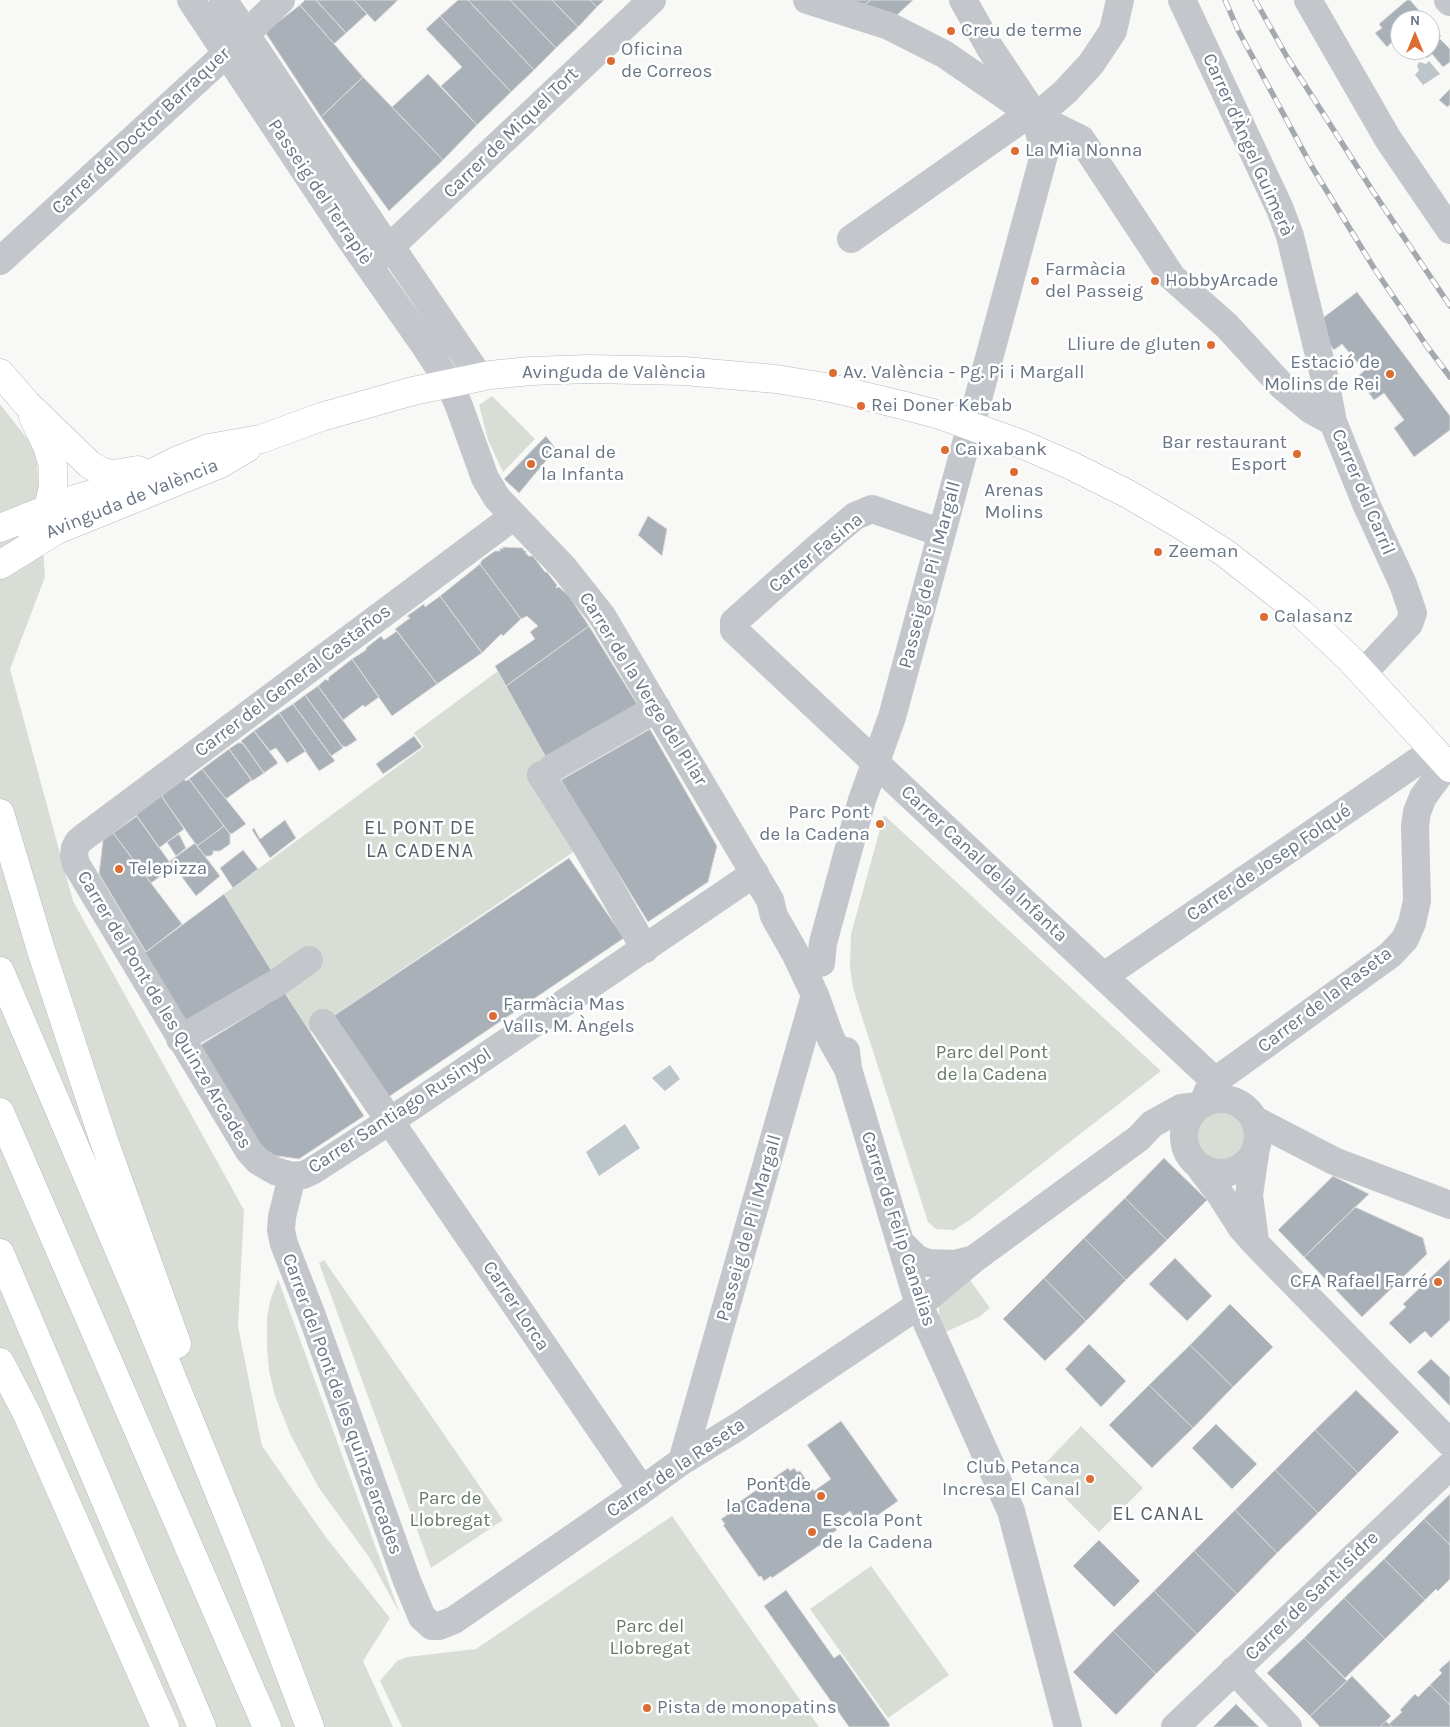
<!DOCTYPE html>
<meta charset="utf-8">
<style>
body{margin:0}
#map{position:relative;width:1450px;height:1727px;overflow:hidden;background:#f8f9f6;font-family:Karla,sans-serif}
canvas{display:block}
.north{position:absolute;left:1390px;top:10px;width:50px;height:50px;box-sizing:border-box;background:#fff;border:1px solid #c3c8cf;border-radius:50%;rotate:0deg;font-size:14px;font-weight:700;line-height:20px;text-align:center;color:#697686}
.north::after{content:'';display:block;margin:auto;width:18px;height:22px;background:#dd6c32;clip-path:polygon(50% 0,100% 100%,50% 72%,0 100%)}
</style>
<div id="map">
<canvas width="1450" height="1727"></canvas>
<div class="north">N</div>
</div>
<script>
const ctx = document.querySelector('canvas').getContext('2d');
ctx.lineJoin = 'round';
function paint(path, color) {
  ctx.fillStyle = color;
  ctx.fill(path, 'evenodd');
}
function toPath(rows) {
  const path = new Path2D();
  for (const r of rows) {
    if (r.length === 3) {
      path.moveTo(r[0] + r[2], r[1]);
      path.arc(r[0], r[1], r[2], 0, 2 * Math.PI);
      continue;
    }
    path.moveTo(r[0], r[1]);
    for (let i = 2; i < r.length; i += 2) path.lineTo(r[i], r[i + 1]);
  }
  return path;
}
function trace(path, color, width, dash) {
  ctx.strokeStyle = color;
  ctx.lineWidth = width;
  ctx.lineCap = dash ? 'butt' : 'round';
  ctx.setLineDash(dash || []);
  ctx.stroke(path);
}
function write(font, color, halo, rows, align = 'center') {
  ctx.font = font + ' Karla,sans-serif';
  ctx.lineWidth = 5;
  ctx.setLineDash([]);
  ctx.textBaseline = 'middle';
  ctx.strokeStyle = halo;
  ctx.fillStyle = color;
  for (const [text, x, y, turn = 0] of rows) {
    ctx.save();
    ctx.translate(x, y);
    ctx.rotate((+turn || 0) * Math.PI / 180);
    ctx.textAlign = isNaN(turn) ? turn : align;
    if (halo) ctx.strokeText(text, 0, 0);
    ctx.fillText(text, 0, 0);
    ctx.restore();
  }
}
paint(toPath([
 [492,396,535,439,503,472,488,440,479,405],
 [0,404,36,450,45,577,10,669,73,901,244,1210,238,1326,262,1446,325,1536,390,1618,363,1661,393,1727,0,1727],
 [498,671,552,768,585,844,310,1032,224,894,424,747,414,733],
 [884,815,1161,1071,971,1219,954,1230,936,1229,928,1222,861,1014,853,988,850,967,851,934],
 [1221,1138,26],
 [324,1260,503,1520,431,1568,319,1263],
 [967,1276,990,1308,979,1317,943,1333,939,1320,939,1307,944,1294],
 [278,1279,400,1614,369,1557,319,1488,291,1436,275,1396,269,1371,267,1347,267,1317,270,1301],
 [1081,1426,1143,1488,1099,1532,1038,1471],
 [672,1516,819,1727,402,1727,380,1681,397,1661,407,1657,476,1649],
 [871,1566,949,1675,888,1718,810,1609]
]), '#d8ded6');
paint(toPath([
 [1429,61,1440,74,1423,85,1415,75,1419,70,1417,66,1419,62,1426,64],
 [670,1065,680,1079,665,1091,652,1078],
 [625,1124,640,1148,599,1176,586,1152]
]), '#bcc5ca');
const building = toPath([
 [305,0,316,0,346,33,334,44,300,5,305,0],
 [316,0,354,0,367,14,346,33,316,0],
 [354,0,398,0,375,22,354,0],
 [458,0,468,0,534,70,511,92,440,16,458,0],
 [468,0,510,0,556,48,534,70,468,0],
 [510,0,552,0,578,27,556,48,510,0],
 [552,0,590,0,597,7,578,27,552,0],
 [590,0,604,0,597,7,590,0],
 [848,0,871,0,864,5,848,0],
 [871,0,913,0,896,16,864,5,871,0],
 [1407,0,1410,0,1427,20,1400,20,1400,47,1394,40,1387,47,1375,33,1382,28,1379,24,1407,0],
 [300,5,363,77,321,117,265,32,300,5],
 [440,16,511,92,477,125,441,86,462,67,426,29,440,16],
 [1430,23,1441,36,1439,38,1450,49,1450,62,1443,67,1432,54,1427,58,1420,50,1430,50,1430,23],
 [428,74,477,125,443,160,392,107,428,74],
 [363,77,443,160,389,211,321,117,363,77],
 [1450,89,1450,105,1447,107,1439,100,1450,89],
 [1357,292,1450,416,1450,430,1414,457,1394,428,1404,420,1384,393,1374,400,1357,377,1364,371,1342,344,1334,350,1315,324,1357,292],
 [546,436,556,449,519,493,504,479,546,436],
 [648,516,667,529,662,556,638,535,648,516],
 [503,547,523,548,523,550,526,551,526,554,528,554,528,556,533,556,545,572,547,572,557,585,556,588,559,587,569,596,589,626,506,686,495,666,535,639,530,632,538,626,527,616,521,619,480,564,482,560,495,551,500,551,500,548,503,549,503,547],
 [480,564,521,619,503,636,501,634,482,653,440,596,480,564],
 [440,596,482,653,437,684,395,629,410,618,407,616,424,604,425,607,440,596],
 [589,626,639,707,548,761,506,686,589,626],
 [397,631,437,684,392,716,352,659,366,650,366,648,381,636,384,640,397,631],
 [352,659,379,697,365,707,363,705,343,720,318,686,326,679,328,681,329,677,352,659],
 [318,686,357,740,346,747,342,746,305,695,318,686],
 [305,695,343,748,331,756,293,704,305,695],
 [293,704,335,761,319,771,279,713,293,704],
 [279,713,306,751,287,763,276,748,270,751,254,731,279,713],
 [650,729,717,846,708,882,648,922,561,780,650,729],
 [254,731,278,763,264,773,241,741,254,731],
 [414,736,422,747,383,774,376,764,414,736],
 [238,743,243,743,264,773,252,781,229,749,238,743],
 [229,749,252,780,226,799,202,769,229,749],
 [202,769,246,824,233,833,230,834,189,779,202,769],
 [182,778,186,781,189,779,224,826,197,846,162,797,164,792,182,778],
 [161,795,184,829,159,848,136,815,161,795],
 [137,816,173,867,151,883,113,833,137,816],
 [285,820,296,838,270,858,252,830,254,828,260,839,285,820],
 [224,826,230,834,230,844,220,851,213,851,213,854,210,856,205,856,197,846,224,826],
 [113,833,182,924,146,952,99,874,103,840,113,833],
 [179,834,186,848,176,856,167,842,179,834],
 [195,843,220,876,196,896,170,861,195,843],
 [243,850,258,869,233,888,220,868,243,850],
 [569,858,624,938,387,1098,332,1017,569,858],
 [224,894,273,973,188,1027,143,954,224,894],
 [285,993,364,1116,299,1159,262,1154,199,1046,285,993],
 [1164,1158,1207,1200,1167,1240,1125,1198,1164,1158],
 [1333,1176,1369,1194,1304,1257,1278,1230,1333,1176],
 [1125,1198,1167,1240,1126,1280,1084,1238,1125,1198],
 [1355,1207,1423,1238,1427,1254,1362,1317,1304,1257,1355,1207],
 [1084,1238,1126,1280,1086,1321,1044,1278,1084,1238],
 [1175,1258,1212,1296,1187,1321,1149,1284,1175,1258],
 [1450,1259,1450,1320,1431,1338,1425,1331,1410,1344,1389,1323,1406,1307,1403,1304,1450,1259],
 [1044,1278,1086,1321,1045,1361,1003,1319,1044,1278],
 [1230,1304,1273,1347,1233,1387,1190,1345,1230,1304],
 [1089,1344,1126,1381,1101,1407,1065,1369,1089,1344],
 [1190,1345,1233,1387,1193,1428,1149,1385,1190,1345],
 [1431,1359,1450,1377,1450,1406,1417,1372,1431,1359],
 [1149,1385,1193,1428,1152,1468,1109,1425,1149,1385],
 [1356,1390,1399,1432,1358,1473,1315,1430,1356,1390],
 [841,1421,898,1501,861,1527,850,1511,835,1522,833,1525,837,1530,831,1534,833,1536,772,1578,771,1576,764,1581,761,1576,759,1577,723,1525,725,1524,721,1519,727,1515,725,1512,788,1468,790,1471,794,1468,797,1472,800,1471,814,1491,831,1479,807,1445,841,1421],
 [1216,1424,1257,1464,1232,1489,1192,1448,1216,1424],
 [1315,1430,1358,1473,1318,1513,1275,1470,1315,1430],
 [1275,1470,1318,1513,1277,1553,1235,1510,1275,1470],
 [1450,1494,1450,1545,1424,1519,1450,1494],
 [1235,1510,1277,1553,1237,1594,1194,1551,1235,1510],
 [1424,1519,1450,1545,1450,1579,1438,1591,1436,1589,1425,1600,1384,1559,1424,1519],
 [1099,1540,1140,1581,1114,1607,1073,1566,1099,1540],
 [1194,1551,1237,1594,1197,1634,1154,1591,1194,1551],
 [1384,1559,1425,1600,1385,1639,1344,1598,1384,1559],
 [786,1590,834,1658,840,1654,890,1725,888,1727,849,1727,764,1606,786,1590],
 [1154,1591,1197,1634,1156,1674,1113,1631,1154,1591],
 [1344,1598,1385,1639,1345,1678,1304,1638,1344,1598],
 [1113,1631,1156,1674,1116,1715,1073,1672,1113,1631],
 [1304,1638,1347,1681,1310,1716,1267,1673,1304,1638],
 [1450,1660,1450,1705,1430,1685,1442,1673,1439,1670,1450,1660],
 [1352,1676,1391,1716,1380,1727,1320,1727,1310,1716,1352,1676],
 [1430,1685,1450,1705,1450,1727,1392,1727,1389,1724,1402,1712,1400,1710,1415,1694,1418,1697,1430,1685],
 [1236,1704,1259,1727,1213,1727,1236,1704],
 [1386,1721,1392,1727,1380,1727,1386,1721]
]);
paint(building, '#a9b0b7');
trace(building, '#dadbd9', 1);
const major = toPath([
 [0,373,27,404,89,464,102,472,114,474,138,470],
 [33,417,47,446,53,466,53,487,48,508,40,519],
 [0,528,65,502,134,482,178,460,209,448,261,439,321,417,413,391,490,375,531,371,589,369,684,371,776,379,831,388,906,406,940,415,1024,445,1072,466,1128,494,1181,525,1225,553,1300,612,1349,658,1450,768],
 [32,540,220,464,247,448]
]);
const highway = toPath([
 [0,565,55,531],
 [0,813,41,950,103,1138,177,1344],
 [0,971,142,1304,249,1566,310,1727],
 [0,1112,267,1727],
 [0,1253,202,1727],
 [0,1362,27,1414,165,1727]
]);
trace(major, '#b6babe', 29);
trace(highway, '#b6b9bd', 29);
trace(toPath([
 [191,0,348,236,425,346,449,383,459,406,485,478,497,498,564,568,602,616,770,900,774,916,795,953,815,995,831,1039,848,1069],
 [223,0,240,24],
 [807,0,889,26,944,54,1036,117,1081,139,1172,277,1227,326,1282,386,1311,410,1333,422],
 [1182,0,1280,209,1290,236,1325,380,1333,422,1367,506,1403,584,1413,613,1409,624,1363,673],
 [1308,0,1388,139,1450,230],
 [1448,0,1450,2],
 [251,42,384,242],
 [1036,117,1066,91,1091,64,1113,31,1120,0],
 [851,239,1023,118,1036,117],
 [396,254,474,369],
 [0,261,215,64,281,0],
 [369,265,389,248,652,0],
 [514,516,84,837,78,842,75,848,74,856,76,864,249,1151,258,1161,275,1171,292,1176,303,1175,312,1171,411,1107,755,873],
 [942,533,872,509,855,516,817,548,734,622,734,630,1215,1081,1208,1091,1203,1103],
 [552,768,657,708],
 [541,775,585,844,645,949],
 [821,963,823,943,862,800,892,717,1044,155,1036,117,990,48,963,0],
 [1104,976,1434,750],
 [323,1023,642,1490],
 [180,1039,278,982,309,960],
 [846,1051,848,1069,919,1305,1011,1511,1068,1727],
 [1215,1081,1390,955,1405,939,1412,923,1417,901,1415,826,1417,812,1423,797,1447,764],
 [1221,1136,37],
 [1255,1120,1334,1161,1450,1205],
 [1255,1154,1249,1195,1255,1241],
 [1201,1169,1220,1194,1241,1227,1255,1243,1450,1443],
 [292,1176,282,1217,281,1230,284,1244,311,1313,407,1581,422,1617,432,1626,439,1626,454,1620,642,1490,682,1461,739,1426,919,1305,974,1259,1139,1138,1152,1124,1181,1108,1198,1106],
 [900,1242,917,1259,928,1263,955,1264,974,1259],
 [682,1461,815,995],
 [1234,1670,1288,1727],
 [1175,1727,1450,1466]
]), '#c3c6ca', 28);
trace(major, '#fff', 28);
trace(highway, '#fff', 28);
const rail = toPath([
 [1225,0,1238,30,1312,167,1374,268,1426,345,1450,377],
 [1255,0,1287,57,1372,190,1450,306]
]);
trace(rail, '#a4a9af', 5.5);
trace(rail, '#fff', 4, [11]);
for (const [x, y, r, color] of [
 [951,31,5,"#dd6c32"],
 [611,61,5,"#dd6c32"],
 [1015,151,5,"#dd6c32"],
 [1035,281,5,"#dd6c32"],
 [1155,281,5,"#dd6c32"],
 [1211,345,5,"#dd6c32"],
 [833,373,5,"#dd6c32"],
 [1390,374,5,"#dd6c32"],
 [861,406,5,"#dd6c32"],
 [945,450,5,"#dd6c32"],
 [1297,454,5,"#dd6c32"],
 [531,464,5,"#dd6c32"],
 [1014,472,5,"#dd6c32"],
 [1158,552,5,"#dd6c32"],
 [1264,617,5,"#dd6c32"],
 [880,824,5,"#dd6c32"],
 [119,869,5,"#dd6c32"],
 [493,1016,5,"#dd6c32"],
 [1438,1282,5,"#dd6c32"],
 [1090,1479,5,"#dd6c32"],
 [821,1496,5,"#dd6c32"],
 [812,1532,5,"#dd6c32"],
 [647,1708,5,"#dd6c32"]
]) {
  const dot = new Path2D();
  dot.arc(x, y, r, 0, 2 * Math.PI);
  ctx.fillStyle = color;
  ctx.fill(dot);
  trace(dot, '#fff', 2);
}
write('19px', '#697686', '#fff', [
 ["Creu de terme",961,31],
 ["Oficina",621,50],
 ["de Correos",621,72],
 ["La Mia Nonna",1025,151],
 ["Farmàcia",1045,270],
 ["del Passeig",1045,292],
 ["HobbyArcade",1165,281],
 ["Lliure de gluten",1201,345,"right"],
 ["Estació de",1380,363,"right"],
 ["Molins de Rei",1380,385,"right"],
 ["Av. València - Pg. Pi i Margall",843,373],
 ["Rei Doner Kebab",871,406],
 ["Bar restaurant",1287,443,"right"],
 ["Esport",1287,465,"right"],
 ["Caixabank",955,450],
 ["Canal de",541,453],
 ["la Infanta",541,475],
 ["Arenas",1014,491,"center"],
 ["Molins",1014,513,"center"],
 ["Zeeman",1168,552],
 ["Calasanz",1274,617],
 ["Parc Pont",870,813,"right"],
 ["de la Cadena",870,835,"right"],
 ["Telepizza",129,869],
 ["Farmàcia Mas",503,1005],
 ["Valls, M. Àngels",503,1027],
 ["CFA Rafael Farré",1428,1282,"right"],
 ["Club Petanca",1080,1468,"right"],
 ["Incresa El Canal",1080,1490,"right"],
 ["Pont de",811,1485,"right"],
 ["la Cadena",811,1507,"right"],
 ["Escola Pont",822,1521],
 ["de la Cadena",822,1543],
 ["Pista de monopatins",657,1708]
], 'left');
write('19px', '#697686', '#fff', [
 ["Carrer del Doctor Barraquer",141,131,-43],
 ["Carrer de Miquel Tort",511,133,-44],
 ["Carrer d'Àngel Guimerà",1248,145,66],
 ["Passeig del Terraplè",320,192,56],
 ["Avinguda de València",614,373],
 ["Carrer del Carril",1363,492,67],
 ["Avinguda de València",132,499,-22],
 ["Carrer Fasina",816,553,-39],
 ["Passeig de Pi i Margall",930,575,-75],
 ["Carrer del General Castaños",293,681,-37],
 ["Carrer de la Verge del Pilar",643,689,58],
 ["Carrer de Josep Folqué",1269,863,-34],
 ["Carrer Canal de la Infanta",984,864,43],
 ["Carrer de la Raseta",1325,1000,-37],
 ["Carrer del Pont de les Quinze Arcades",164,1010,59],
 ["Carrer Santiago Rusinyol",400,1111,-33],
 ["Passeig de Pi i Margall",749,1228,-74],
 ["Carrer de Felip Canalias",898,1229,72],
 ["Carrer Lorca",516,1306,56],
 ["Carrer del Pont de les quinze arcades",342,1404,70],
 ["Carrer de la Raseta",676,1468,-34],
 ["Carrer de Sant Isidre",1312,1596,-44]
]);
write('19px', '#667964', '#fff', [
 ["Parc del Pont",992,1053],
 ["de la Cadena",992,1075],
 ["Parc de",450,1499],
 ["Llobregat",450,1521],
 ["Parc del",650,1627],
 ["Llobregat",650,1649]
]);
ctx.letterSpacing = '1px';
write('20px', '#57606c', '#fff', [
 ["EL PONT DE",420,828],
 ["LA CADENA",420,851],
 ["EL CANAL",1158,1514]
]);
ctx.letterSpacing = '0px';
</script>
